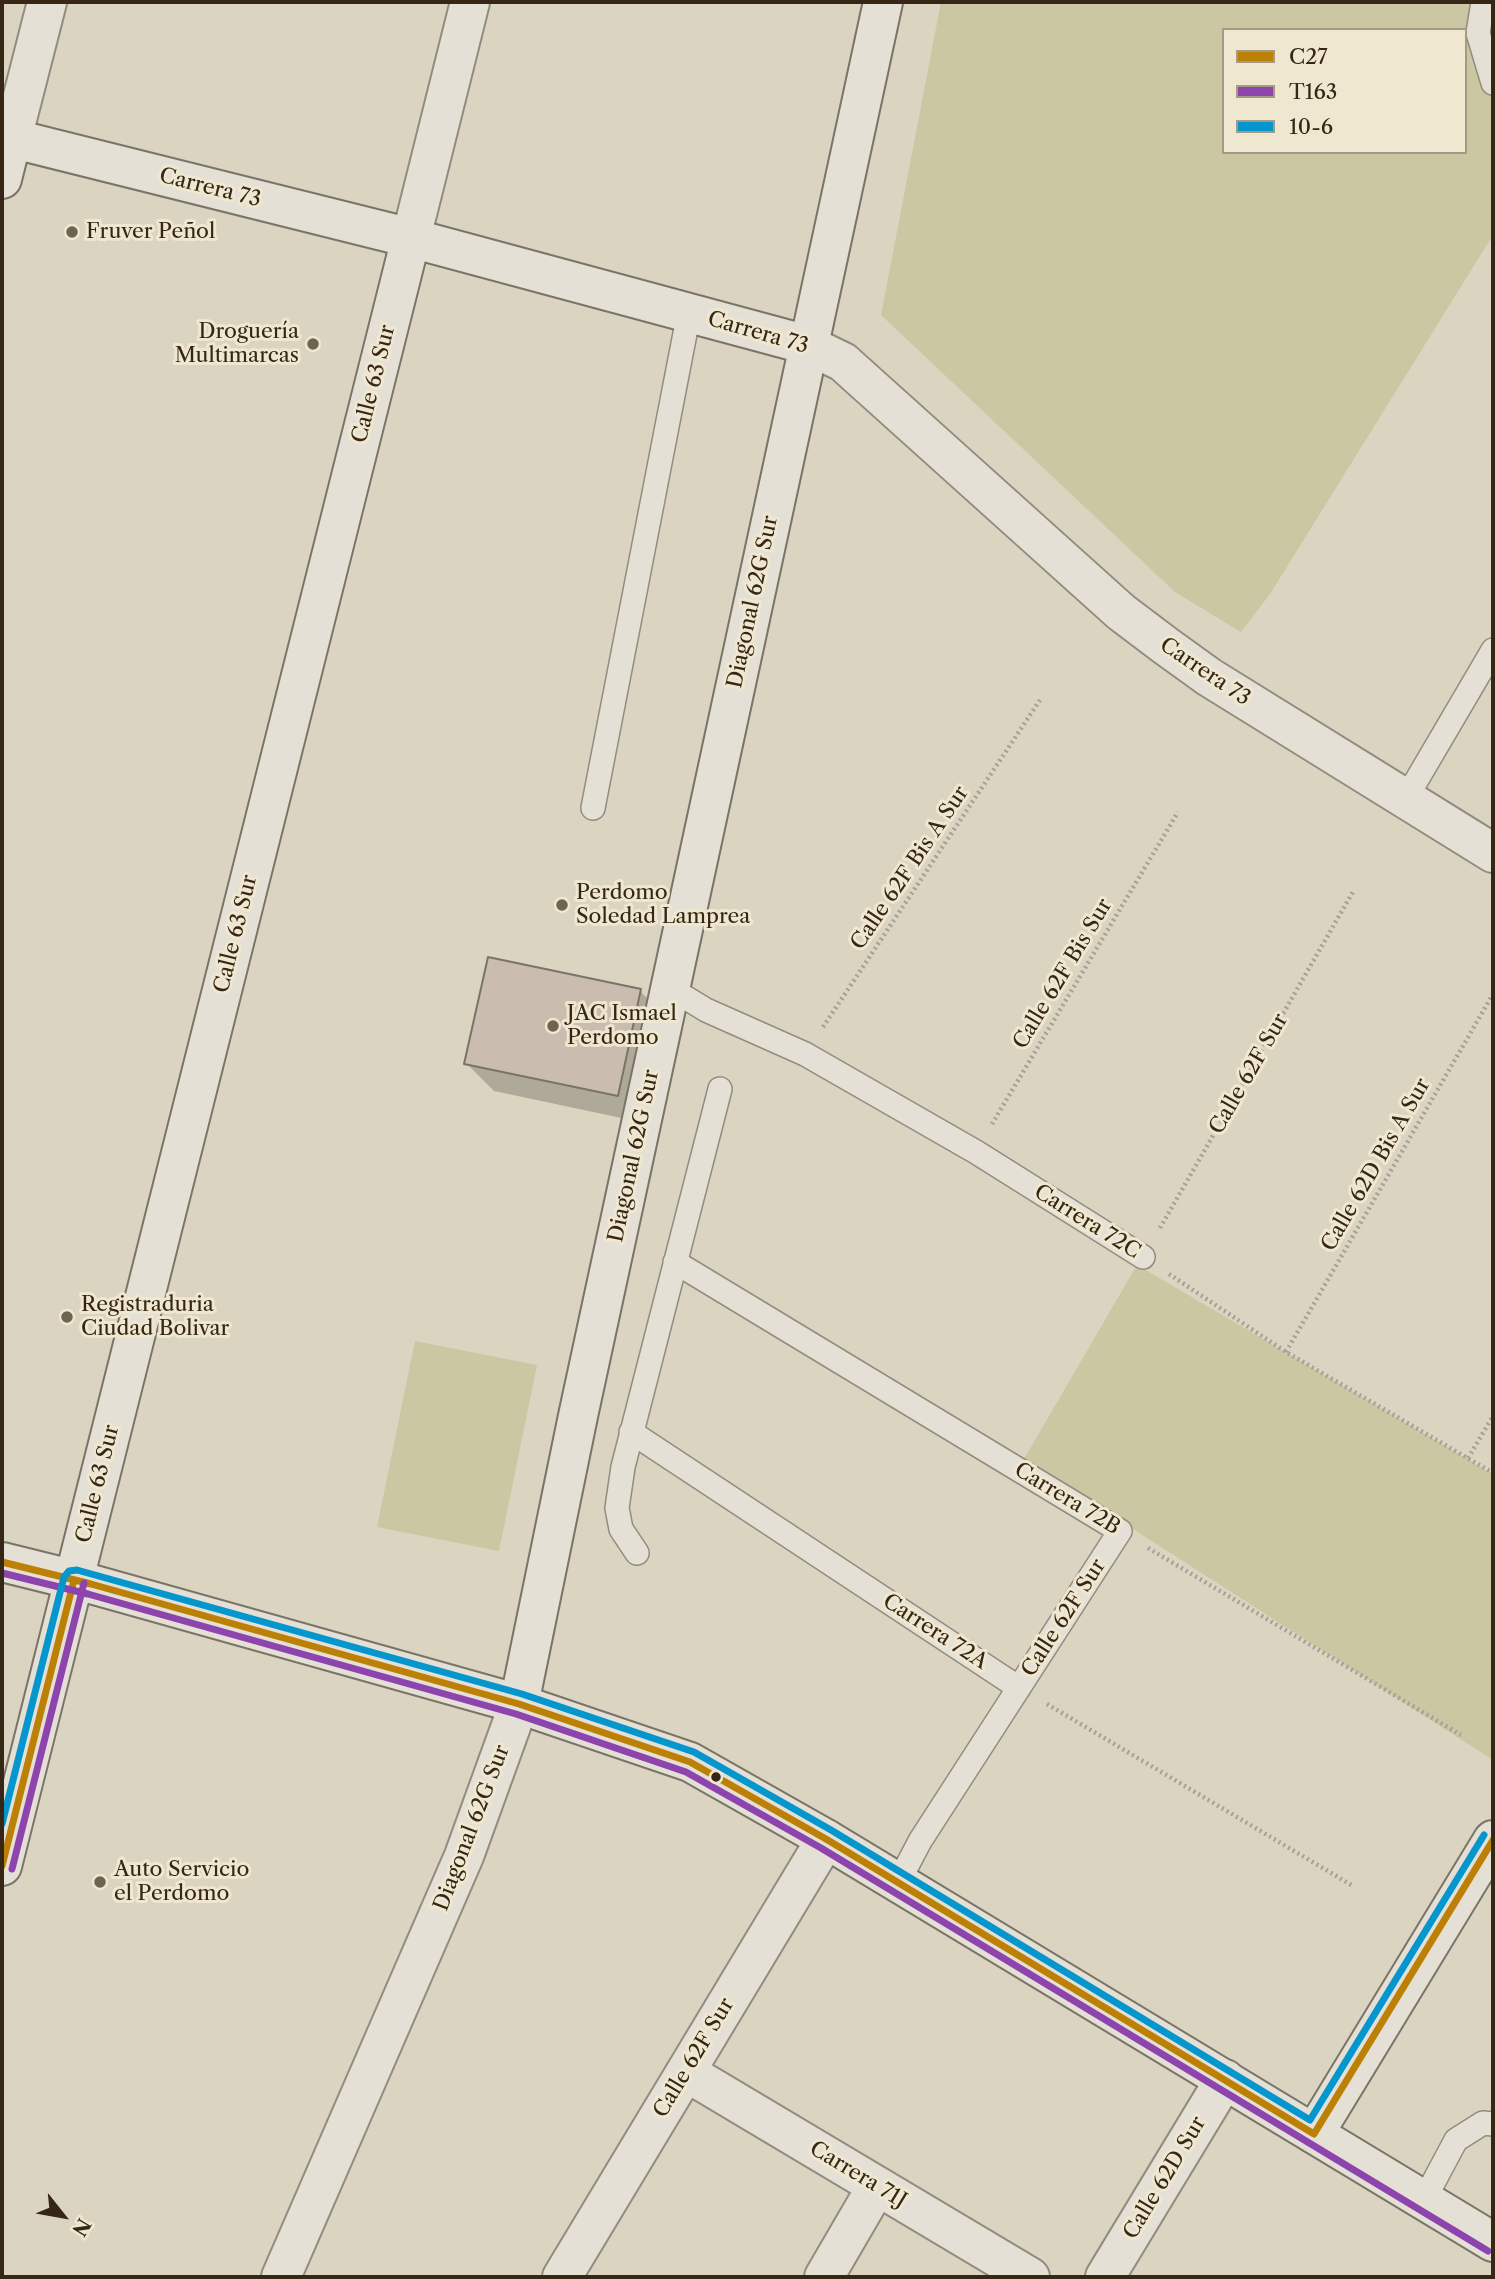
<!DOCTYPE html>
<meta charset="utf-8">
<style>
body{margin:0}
#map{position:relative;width:1495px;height:2279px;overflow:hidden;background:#dbd4c1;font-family:"Libre Caslon Text",serif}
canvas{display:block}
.frame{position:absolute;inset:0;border:4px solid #352616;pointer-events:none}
.legend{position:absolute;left:1222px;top:28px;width:245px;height:126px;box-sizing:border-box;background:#efe7d0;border:2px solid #a59a86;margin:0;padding:9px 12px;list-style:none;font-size:21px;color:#352616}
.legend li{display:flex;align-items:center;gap:14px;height:35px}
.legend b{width:35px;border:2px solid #a59a86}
.north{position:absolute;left:28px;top:2181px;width:70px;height:70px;-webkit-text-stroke:5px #efe7d0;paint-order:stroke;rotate:121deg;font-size:19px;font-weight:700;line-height:28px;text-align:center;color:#352616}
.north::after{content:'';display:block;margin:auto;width:24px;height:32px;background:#352616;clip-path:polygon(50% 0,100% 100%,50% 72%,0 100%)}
</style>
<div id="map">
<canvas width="1495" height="2279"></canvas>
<div class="frame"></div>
<ul class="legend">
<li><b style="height:9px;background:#bd8007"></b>C27</li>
<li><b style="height:9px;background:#8e44ad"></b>T163</li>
<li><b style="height:9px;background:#0696ce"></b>10-6</li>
</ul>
<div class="north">N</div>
</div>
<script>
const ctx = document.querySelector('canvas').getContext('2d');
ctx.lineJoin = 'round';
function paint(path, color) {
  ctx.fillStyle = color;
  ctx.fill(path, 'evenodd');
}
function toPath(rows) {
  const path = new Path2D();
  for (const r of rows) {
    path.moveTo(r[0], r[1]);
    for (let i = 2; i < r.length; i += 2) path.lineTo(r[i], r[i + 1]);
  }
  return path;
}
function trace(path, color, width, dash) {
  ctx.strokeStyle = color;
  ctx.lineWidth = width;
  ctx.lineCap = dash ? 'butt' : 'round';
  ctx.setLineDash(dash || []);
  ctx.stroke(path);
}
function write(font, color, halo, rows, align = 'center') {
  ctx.font = font + ' "Libre Caslon Text",serif';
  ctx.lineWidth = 6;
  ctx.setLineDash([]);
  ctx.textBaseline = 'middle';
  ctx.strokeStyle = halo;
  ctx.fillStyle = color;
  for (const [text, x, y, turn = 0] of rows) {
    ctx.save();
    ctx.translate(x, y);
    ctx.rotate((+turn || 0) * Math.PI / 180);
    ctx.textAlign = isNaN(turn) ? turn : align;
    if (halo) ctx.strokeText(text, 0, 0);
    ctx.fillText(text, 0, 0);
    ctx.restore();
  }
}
paint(toPath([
 [941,2,1493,2,1493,235,1270,594,1241,632,1175,592,881,315],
 [1224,30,1465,30,1465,152,1224,152],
 [1137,1265,1493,1474,1493,1760,1024,1459],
 [415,1341,537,1365,499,1551,377,1527]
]), '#cac7a2');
paint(toPath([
 [640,991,668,1019,645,1123,494,1091,466,1063]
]), '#0003');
const building = toPath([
 [488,957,641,989,618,1096,464,1064,488,957]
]);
paint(building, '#cabcae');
trace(building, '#7a7468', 2);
const lane = toPath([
 [1483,2,1478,33,1493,83],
 [1405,800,1493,650],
 [593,808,689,313],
 [670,988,706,1010,805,1054,976,1152,1143,1257],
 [675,1262,1120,1531,920,1841,898,1883],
 [631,1432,1019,1688],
 [637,1553,621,1529,617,1508,623,1467,720,1089],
 [1424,2200,1456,2140,1483,2123,1493,2124]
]);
const street = toPath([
 [12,139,47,2],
 [411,238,470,2],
 [808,345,843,362,1121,612,1166,646,1209,677,1493,853],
 [686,2072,1030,2277],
 [281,2277,464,1856,519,1704],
 [562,2277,826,1839],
 [824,2277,877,2186],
 [1105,2277,1225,2079]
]);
const secondary = toPath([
 [2,136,411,238,808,345],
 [2,179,12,139],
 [2,1562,91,1584,519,1704,690,1762,826,1839,1493,2242],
 [519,1704,578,1416,883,2],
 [2,1866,411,238],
 [1314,2134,1493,1840]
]);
trace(lane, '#928c7f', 26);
trace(street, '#928c7f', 42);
trace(secondary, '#7a7468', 42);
trace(toPath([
 [823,1027,1040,700],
 [992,1124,1178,812],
 [1160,1228,1354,890],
 [1169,1274,1286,1352,1493,1473],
 [1286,1352,1493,994],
 [1468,1458,1493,1416],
 [1148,1548,1461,1735],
 [1047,1704,1353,1886]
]), '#a5a097', 4.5, [2, 3.5]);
trace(lane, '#e4e0d6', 23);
trace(street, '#e4e0d6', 38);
trace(secondary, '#e4e0d6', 38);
trace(toPath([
 [2,1562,91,1584,519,1704,690,1762,826,1839,1314,2134],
 [2,1866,74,1580],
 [1314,2134,1493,1840]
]), '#bd8007', 7);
trace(toPath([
 [2,1573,88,1594,516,1714,686,1772,821,1848,1488,2251],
 [12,1869,84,1583]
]), '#8e44ad', 7);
trace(toPath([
 [2,1824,64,1577,69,1571,77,1570,522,1694,694,1752,831,1830,1310,2120,1484,1835]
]), '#0696ce', 7);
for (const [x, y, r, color] of [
 [72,232,7,"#6f6352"],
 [313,344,7,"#6f6352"],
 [562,905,7,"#6f6352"],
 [553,1026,7,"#6f6352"],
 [67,1317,7,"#6f6352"],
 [716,1777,6,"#352616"],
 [100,1882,7,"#6f6352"]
]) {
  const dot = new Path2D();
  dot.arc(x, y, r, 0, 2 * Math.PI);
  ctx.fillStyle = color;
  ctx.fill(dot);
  trace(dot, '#efe7d0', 2.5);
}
write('21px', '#352616', '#efe7d0', [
 ["Carrera 73",210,188,14],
 ["Carrera 73",758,333,16],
 ["Calle 63 Sur",374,384,-76],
 ["Diagonal 62G Sur",753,602,-78],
 ["Carrera 73",1205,672,34],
 ["Calle 62F Bis A Sur",910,868,-56],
 ["Calle 63 Sur",236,934,-76],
 ["Calle 62F Bis Sur",1063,974,-59],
 ["Calle 62F Sur",1249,1074,-60],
 ["Diagonal 62G Sur",634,1156,-78],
 ["Calle 62D Bis A Sur",1376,1165,-60],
 ["Carrera 72C",1087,1222,32],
 ["Calle 63 Sur",98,1484,-76],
 ["Carrera 72B",1067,1499,31],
 ["Calle 62F Sur",1064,1618,-57],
 ["Carrera 72A",935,1632,33],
 ["Diagonal 62G Sur",472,1828,-69],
 ["Calle 62F Sur",694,2058,-59],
 ["Carrera 71J",858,2175,31],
 ["Calle 62D Sur",1165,2178,-59]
]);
write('21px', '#352616', '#efe7d0', [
 ["Fruver Peñol",86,232],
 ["Droguería",299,332,"right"],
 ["Multimarcas",299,356,"right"],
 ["Perdomo",576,893],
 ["Soledad Lamprea",576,917],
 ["JAC Ismael",567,1014],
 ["Perdomo",567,1038],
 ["Registraduria",81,1305],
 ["Ciudad Bolivar",81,1329],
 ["Auto Servicio",114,1870],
 ["el Perdomo",114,1894]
], 'left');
</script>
